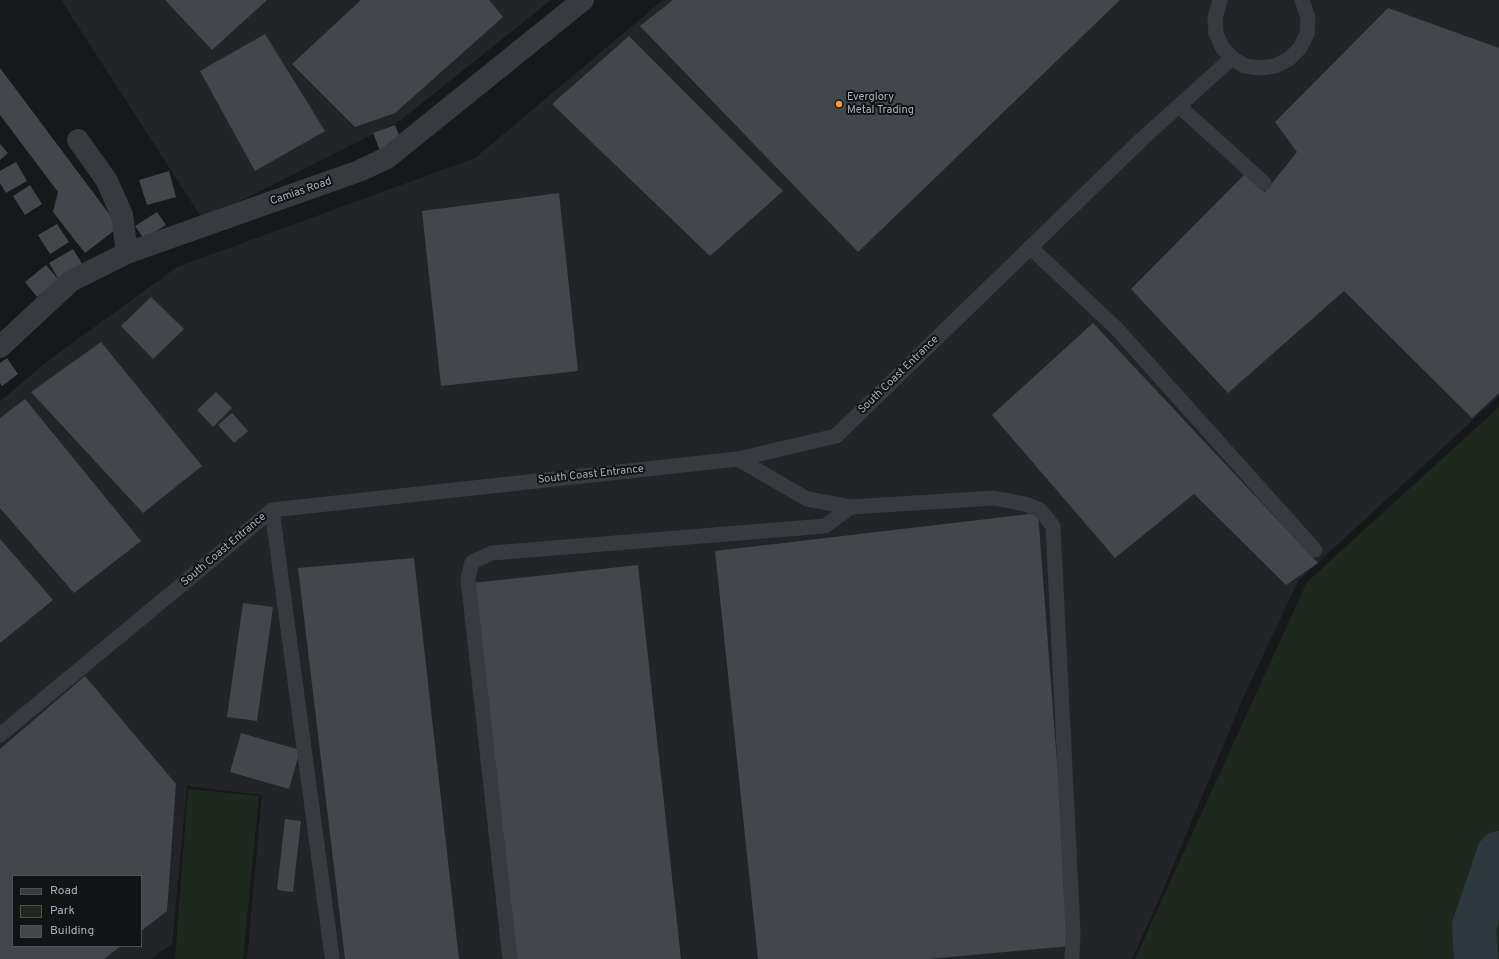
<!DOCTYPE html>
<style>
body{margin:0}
#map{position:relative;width:1499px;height:959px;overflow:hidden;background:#17181a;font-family:Overpass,sans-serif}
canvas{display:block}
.legend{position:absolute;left:12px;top:875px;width:130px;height:72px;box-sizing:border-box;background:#121315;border:1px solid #4e5257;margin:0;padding:5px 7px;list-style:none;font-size:12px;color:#a9b0ba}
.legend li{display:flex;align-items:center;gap:8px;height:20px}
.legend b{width:20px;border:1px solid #4e5257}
</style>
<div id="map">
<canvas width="1499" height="959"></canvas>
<ul class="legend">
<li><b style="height:5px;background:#383a3f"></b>Road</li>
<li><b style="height:11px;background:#1f281f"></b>Park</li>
<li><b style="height:11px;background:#43464a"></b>Building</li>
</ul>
</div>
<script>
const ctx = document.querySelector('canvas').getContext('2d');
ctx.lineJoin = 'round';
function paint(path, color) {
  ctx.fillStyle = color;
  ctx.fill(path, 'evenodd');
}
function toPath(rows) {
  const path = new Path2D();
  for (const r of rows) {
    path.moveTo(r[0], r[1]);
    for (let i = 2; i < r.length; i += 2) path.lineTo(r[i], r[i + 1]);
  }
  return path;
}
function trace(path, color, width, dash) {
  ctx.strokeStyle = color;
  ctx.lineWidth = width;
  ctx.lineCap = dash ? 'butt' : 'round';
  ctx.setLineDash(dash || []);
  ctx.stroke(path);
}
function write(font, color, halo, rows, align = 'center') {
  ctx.font = font + ' Overpass,sans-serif';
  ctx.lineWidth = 4;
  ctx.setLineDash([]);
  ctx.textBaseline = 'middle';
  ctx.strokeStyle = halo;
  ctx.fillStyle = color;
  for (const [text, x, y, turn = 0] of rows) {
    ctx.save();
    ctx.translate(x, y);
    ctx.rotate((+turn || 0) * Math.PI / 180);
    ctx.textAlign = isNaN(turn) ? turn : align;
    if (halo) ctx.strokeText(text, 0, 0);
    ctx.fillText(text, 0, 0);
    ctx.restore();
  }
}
paint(toPath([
 [61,0,551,0,401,120,203,220],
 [663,0,1499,0,1499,396,1298,581,1244,696,1157,904,1132,959,247,959,262,795,187,786,172,944,151,959,0,959,0,401,49,360,177,267,475,158],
 [13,876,141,876,141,946,13,946]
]), '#232427');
paint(toPath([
 [1499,407,1499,959,1135,959,1307,582],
 [188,789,259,796,243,959,175,959]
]), '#1f281f');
trace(toPath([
 [1476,959,1474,926,1499,853]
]), '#2d393e', 44);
paint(toPath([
 [165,0,267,0,212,50],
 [361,0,489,0,503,17,395,113,355,127,292,64],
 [673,0,1120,0,858,252,640,26],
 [1388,8,1499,48,1499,393,1472,418,1344,291,1228,393,1131,289,1244,175,1265,192,1297,152,1275,122],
 [265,34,325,131,255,171,200,71],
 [629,36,783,191,710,256,552,104],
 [0,68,119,227,85,253,53,212,58,192,0,115],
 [395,125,402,143,380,151,373,133],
 [0,144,8,153,0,160],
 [16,162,27,181,6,193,0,183,0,171],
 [169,171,176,197,147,205,139,180],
 [30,185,42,204,25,215,13,196],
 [559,193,578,371,441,386,422,211],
 [157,212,166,225,144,239,135,226],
 [57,224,69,242,50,254,38,235],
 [73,249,84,267,59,280,37,297,25,282,46,265,59,280,49,263],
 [151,297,184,329,153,359,121,326],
 [1093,323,1318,563,1286,585,1194,494,1115,558,992,415],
 [101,342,202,466,143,513,31,392],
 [7,358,18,374,2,386,0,383,0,363],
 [216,392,232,408,213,427,197,410],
 [25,399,141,541,74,593,0,508,0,418],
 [232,413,248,431,234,443,218,425],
 [1038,513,1071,946,928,959,758,959,715,551],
 [0,539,53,600,0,643],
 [414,558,459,959,345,959,298,568],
 [638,565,681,959,513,959,472,583],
 [243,603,273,607,257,721,227,717],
 [85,676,176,784,167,911,141,931,141,876,13,876,13,946,121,946,104,959,0,959,0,749],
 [241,733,300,750,289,789,230,772],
 [285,819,301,821,293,892,277,890]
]), '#43464a');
trace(toPath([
 [1220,0,1215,18,1216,33,1222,47,1232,58,1245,66,1260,68,1275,66,1289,59,1300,48,1307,34,1308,18,1302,0],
 [1179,106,1264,183],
 [1030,247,1117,329,1315,550],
 [738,459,807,499,851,507,994,498,1025,504,1040,510,1053,526,1073,931,1072,959],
 [272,510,332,956],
 [0,735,272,510,738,459,836,436,1142,139,1232,58],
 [510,959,468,579,472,562,492,553,825,526,851,507]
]), '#383a3f', 15);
trace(toPath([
 [78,140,107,181,122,215,127,253],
 [0,347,71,281,127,253,359,171,387,158,583,0]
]), '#383a3f', 22);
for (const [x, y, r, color] of [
 [839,104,4,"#f79b32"]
]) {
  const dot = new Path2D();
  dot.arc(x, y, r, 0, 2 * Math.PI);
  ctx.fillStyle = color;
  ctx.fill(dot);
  trace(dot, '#121315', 1.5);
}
write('11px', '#a9b0ba', '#121315', [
 ["Everglory",847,98],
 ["Metal Trading",847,111]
], 'left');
write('11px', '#a9b0ba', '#121315', [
 ["Camias Road",301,192,-19],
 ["South Coast Entrance",899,375,-44],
 ["South Coast Entrance",591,475,-6],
 ["South Coast Entrance",224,550,-40]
]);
</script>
